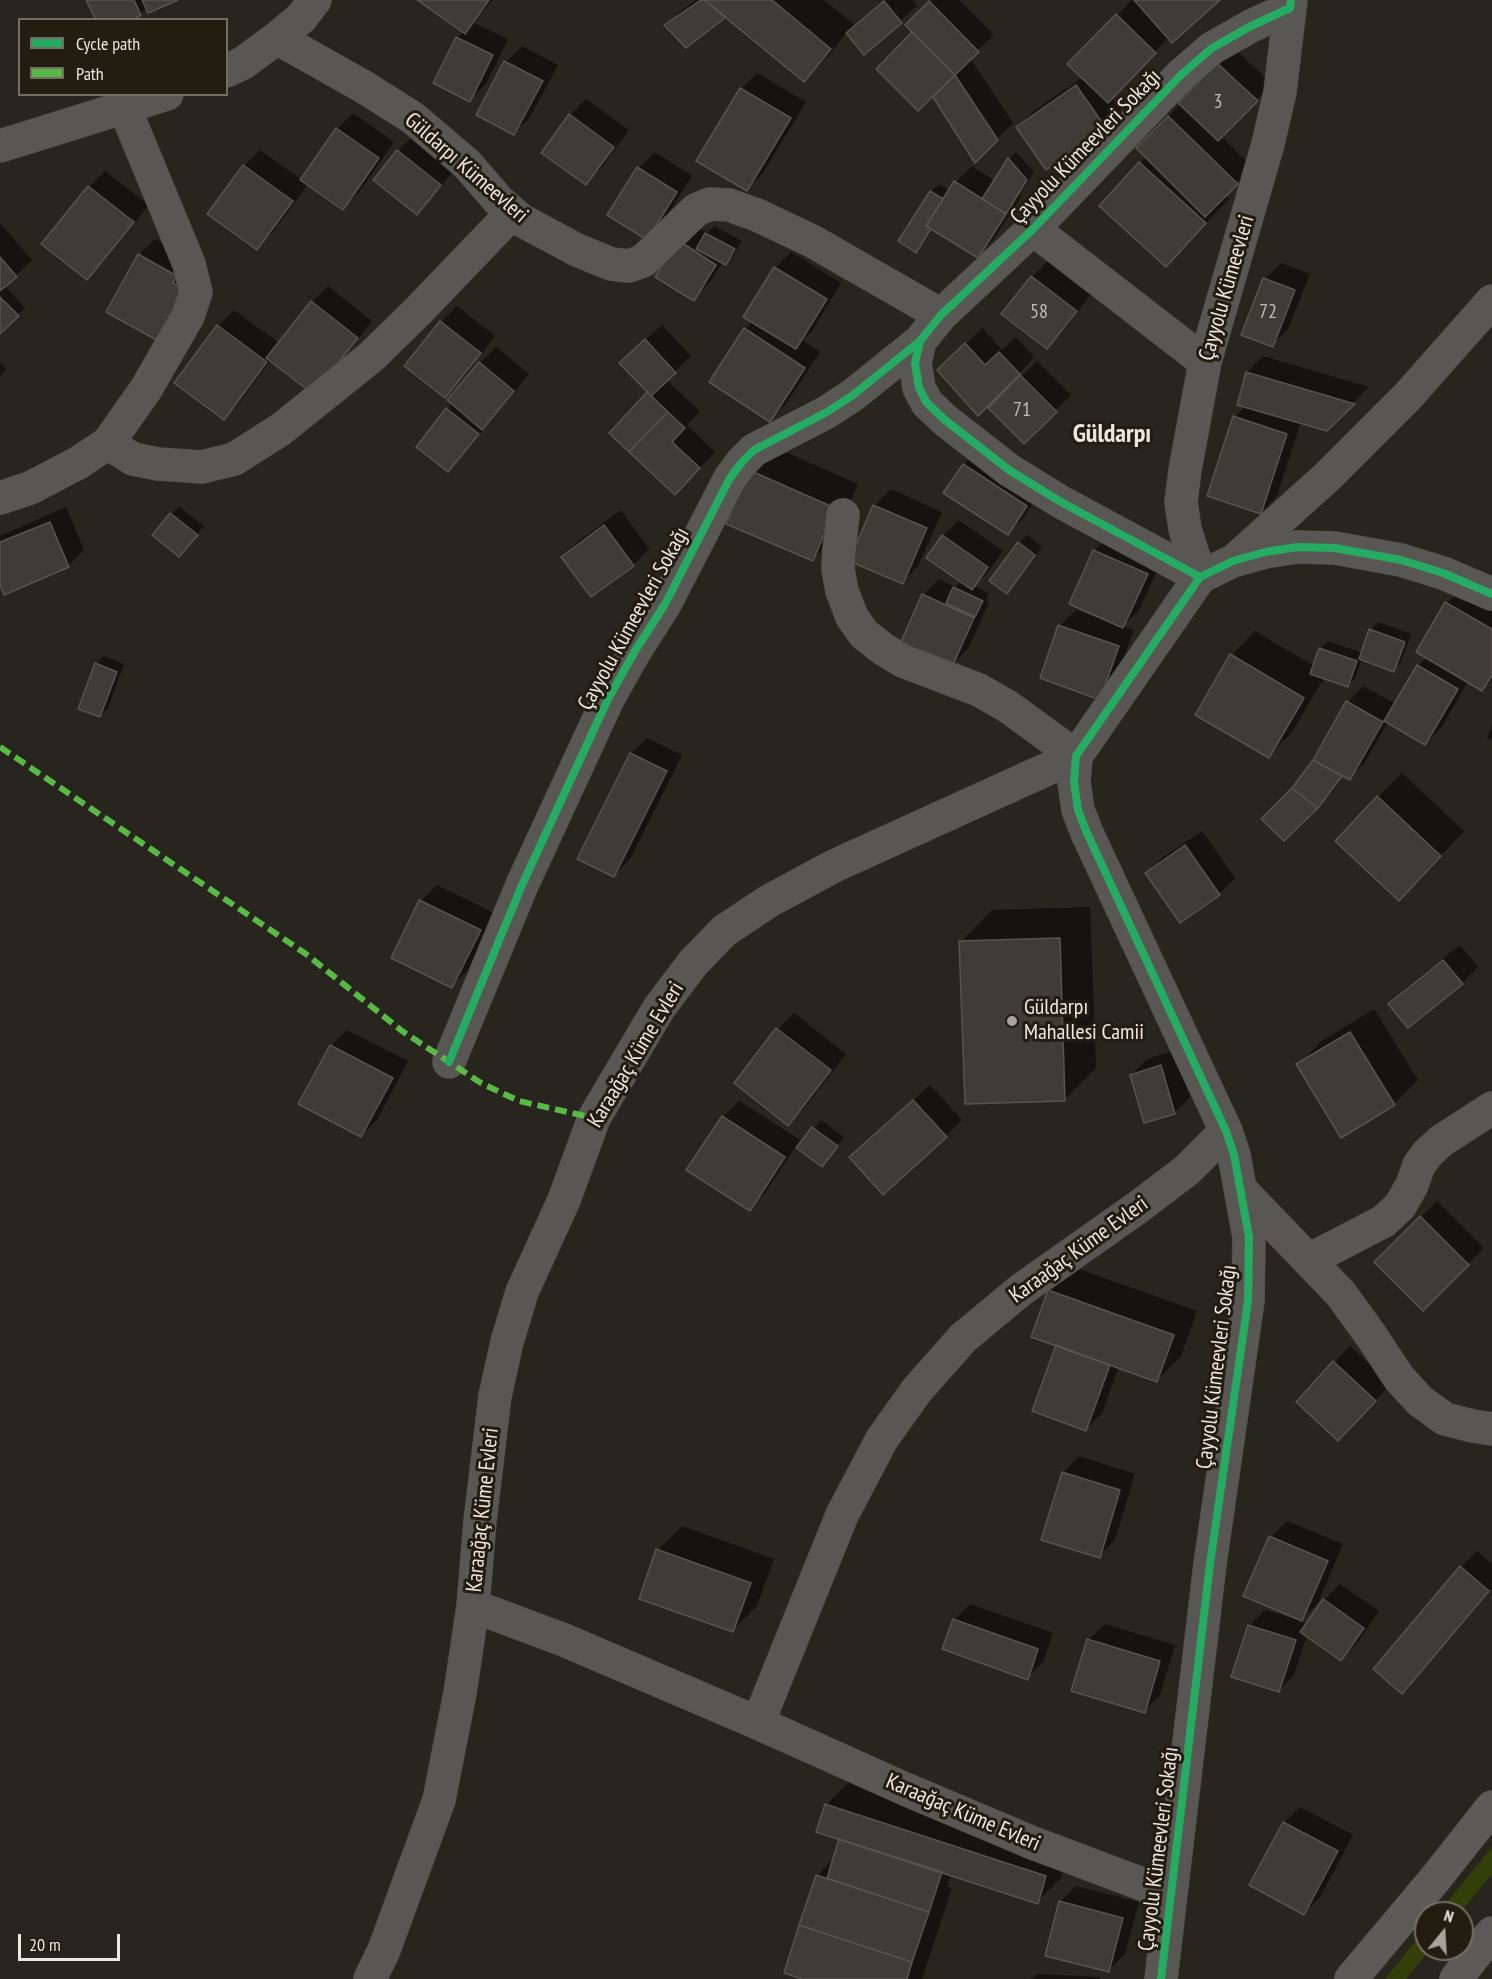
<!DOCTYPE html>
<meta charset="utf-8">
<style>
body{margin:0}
#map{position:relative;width:1492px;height:1979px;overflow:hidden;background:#28241e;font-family:"PT Sans Narrow",sans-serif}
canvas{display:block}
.legend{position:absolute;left:18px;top:18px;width:210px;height:78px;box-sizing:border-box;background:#221c11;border:2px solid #736e64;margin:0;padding:8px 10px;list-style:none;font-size:18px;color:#ece8e0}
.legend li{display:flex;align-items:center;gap:12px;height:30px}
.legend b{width:30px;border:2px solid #736e64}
.north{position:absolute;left:1414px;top:1901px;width:60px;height:60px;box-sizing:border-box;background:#221c11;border:2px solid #736e64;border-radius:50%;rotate:18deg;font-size:16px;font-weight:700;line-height:24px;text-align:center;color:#ece8e0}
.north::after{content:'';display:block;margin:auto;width:21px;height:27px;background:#a7a39c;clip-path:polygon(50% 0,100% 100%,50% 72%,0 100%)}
.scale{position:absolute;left:18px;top:1934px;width:102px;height:27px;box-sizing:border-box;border:3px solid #ece8e0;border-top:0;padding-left:8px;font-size:18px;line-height:21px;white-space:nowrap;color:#ece8e0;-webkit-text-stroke:4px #221c11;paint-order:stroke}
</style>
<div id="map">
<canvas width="1492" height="1979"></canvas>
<ul class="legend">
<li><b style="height:8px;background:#26ab63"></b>Cycle path</li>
<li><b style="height:8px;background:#58b947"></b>Path</li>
</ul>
<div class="north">N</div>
<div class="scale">20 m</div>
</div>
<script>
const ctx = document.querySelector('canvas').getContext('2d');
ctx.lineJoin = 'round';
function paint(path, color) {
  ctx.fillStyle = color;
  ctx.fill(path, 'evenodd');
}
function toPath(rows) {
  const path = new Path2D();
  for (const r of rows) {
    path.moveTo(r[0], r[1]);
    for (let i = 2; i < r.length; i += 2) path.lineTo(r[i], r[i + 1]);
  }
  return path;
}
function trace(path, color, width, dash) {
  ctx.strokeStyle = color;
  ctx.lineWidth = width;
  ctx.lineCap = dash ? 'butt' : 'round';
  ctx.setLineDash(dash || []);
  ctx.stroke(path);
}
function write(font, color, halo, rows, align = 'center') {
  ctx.font = font + ' "PT Sans Narrow",sans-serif';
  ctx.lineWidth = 6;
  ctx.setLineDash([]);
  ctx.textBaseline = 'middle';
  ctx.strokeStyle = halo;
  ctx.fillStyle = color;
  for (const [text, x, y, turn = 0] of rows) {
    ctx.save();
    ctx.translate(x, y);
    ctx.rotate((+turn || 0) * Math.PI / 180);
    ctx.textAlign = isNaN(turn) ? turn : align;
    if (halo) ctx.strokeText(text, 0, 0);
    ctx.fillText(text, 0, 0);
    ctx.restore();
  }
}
paint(toPath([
 [1492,1847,1492,1874,1460,1913,1438,1913],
 [1426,1928,1426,1949,1431,1949,1406,1979,1385,1979]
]), '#333e08');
paint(toPath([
 [88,0,174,0,147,7,141,14,129,20],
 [419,0,492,0,474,23,508,39,486,84,470,100,457,38,464,31],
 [696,0,824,0,856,26,885,0,913,0,917,6,864,53,847,32,828,56,804,80,726,16,666,25,682,10],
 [932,0,959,0,994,35,970,58,1013,123,975,161,933,95,878,69,914,32,907,25],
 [1132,0,1218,0,1169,37,1111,97,1121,111,1105,127,1047,168,1018,127,1034,111,1083,77,1070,64],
 [522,46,558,65,530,117,514,133,506,62],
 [1234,48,1272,84,1221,136,1252,167,1225,195,1229,199,1166,265,1140,163,1147,157,1138,148],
 [757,73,806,102,763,173,747,189,741,89],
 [586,99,629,130,602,167,586,183,543,152,570,115],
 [353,113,394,142,359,192,343,208,308,184,273,232,257,248,244,166,260,150,302,180,337,129],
 [414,135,456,168,432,197,417,213,398,151],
 [655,152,692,176,663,222,647,238,639,168],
 [1016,152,1034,172,1019,196,1021,197,993,240,977,256,933,229,924,243,916,251,900,241,931,192,939,184,950,191,956,182,972,166,995,181,1009,159],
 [105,171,149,205,102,262,87,278,44,244,89,187],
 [0,223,32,260,5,286,25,308,0,332],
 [695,225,707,233,714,226,742,241,733,256,725,264,723,262,709,283,693,299,657,277],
 [155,239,192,260,176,324,139,255],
 [791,252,841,283,812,331,802,340,820,352,786,404,770,420,745,329,753,321,775,268],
 [1048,261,1091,294,1063,331,1047,347,1032,277],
 [1281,263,1310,274,1288,329,1272,345,1265,279],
 [328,286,372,321,329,376,271,360,240,402,224,418,218,326,234,310,279,343,312,302],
 [457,306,495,336,461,380,445,396,441,322],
 [662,325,691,356,666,380,700,411,687,425,715,452,691,477,611,433,649,392,637,347],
 [982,328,1002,350,1016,337,1034,357,1013,381,1015,383,1037,361,1071,395,1024,442,987,406,939,371],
 [496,347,529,374,463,454,448,470,418,446,453,403,449,400,480,363],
 [1263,356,1369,387,1326,429,1301,422,1277,496,1261,512,1235,417,1245,406,1247,372],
 [0,363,6,369,0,376],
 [774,447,858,484,836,535,812,559,750,471],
 [980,449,1042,489,1024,517,1008,533,946,493,964,465],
 [891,489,942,512,918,566,902,582,851,560,875,505],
 [66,507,84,550,68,566,0,581,0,536],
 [179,507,204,526,186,548,171,514],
 [621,510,649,549,633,565,563,557,579,541],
 [959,520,1003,551,988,572,974,586,989,593,986,600,989,602,968,649,952,665,923,595,939,579,956,587,962,581,943,536],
 [1027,535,1042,547,1007,592,1019,543],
 [1110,535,1163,558,1139,610,1123,626,1134,630,1115,682,1099,698,1059,626,1076,610,1099,618,1094,551],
 [1463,587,1492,604,1492,679,1482,689,1468,681,1441,728,1425,744,1388,722,1365,762,1349,778,1343,775,1333,791,1284,839,1294,789,1314,760,1348,702,1363,686,1396,704,1418,666,1427,657,1418,652,1447,603],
 [1378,622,1411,634,1401,662,1394,670,1362,659,1355,678,1348,685,1324,678,1292,732,1268,756,1232,655,1255,631,1314,666,1320,649,1328,641,1362,653,1371,630],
 [104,656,124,664,108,708,100,716,96,664],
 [1492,725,1492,740,1487,738],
 [647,738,682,755,630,859,614,875,631,754],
 [1402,773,1464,831,1423,875,1378,797],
 [1202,831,1235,878,1219,894,1147,873,1163,857],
 [437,885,496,914,468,970,452,986,421,901],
 [1090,907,1096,1068,1065,1099,961,942,992,910],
 [1460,945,1478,967,1462,983,1390,1004,1406,988],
 [1374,1009,1418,1080,1394,1104,1298,1065,1322,1041],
 [794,1013,846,1054,804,1108,788,1124,778,1029],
 [347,1030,408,1061,377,1120,361,1136,301,1103,331,1046],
 [1177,1050,1190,1097,1174,1113,1131,1075,1147,1059],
 [930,1085,962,1120,946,1136,867,1142],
 [739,1101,800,1140,765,1193,749,1209,688,1170,723,1117],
 [821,1120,844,1137,829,1157,798,1148],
 [1437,1201,1484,1248,1423,1309,1376,1262],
 [1073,1267,1197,1311,1181,1356,1157,1380,1119,1366,1102,1413,1086,1429,1057,1344,1049,1291],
 [1350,1346,1391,1384,1354,1423,1298,1402],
 [1079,1456,1135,1474,1115,1540,1099,1556,1063,1473],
 [1287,1521,1343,1544,1318,1603,1300,1621,1308,1624,1324,1600,1340,1584,1379,1611,1357,1643,1341,1659,1307,1635,1294,1675,1278,1691,1249,1626,1265,1610,1298,1620,1299,1618,1245,1595,1271,1537],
 [682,1526,774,1559,757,1606,733,1630,658,1550],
 [1477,1551,1492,1564,1492,1588,1417,1676,1461,1567],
 [970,1604,1053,1633,1043,1662,1027,1678,954,1620],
 [1105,1624,1175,1645,1160,1695,1144,1711,1089,1640],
 [850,1781,1069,1852,1061,1878,1037,1902,951,1874,947,1886,952,1888,922,1979,807,1979,817,1876,835,1857,841,1838,826,1805],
 [1300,1807,1353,1835,1320,1897,1304,1913,1284,1823],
 [1076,1886,1139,1902,1125,1954,1109,1970,1060,1902],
 [1037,1974,1100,1977,1100,1979,1031,1979]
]), '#0007');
const building = toPath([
 [86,0,134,0,141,15,133,20,96,20,86,0],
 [142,0,178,0,148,13,142,0],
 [417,0,489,0,465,34,417,0],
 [701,0,704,0,726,17,686,48,664,25,701,0],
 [704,0,772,0,831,49,804,82,704,0],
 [1134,0,1220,0,1172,43,1134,0],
 [884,1,902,23,864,55,846,33,884,1],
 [929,1,979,52,955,75,905,25,929,1],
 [1116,14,1156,53,1108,103,1067,64,1116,14],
 [912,32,955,75,918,111,876,69,912,32],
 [456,37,493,55,470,102,433,83,456,37],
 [504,61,543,81,514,135,476,115,504,61],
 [1217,63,1258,101,1218,141,1178,103,1217,63],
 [955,75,998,140,975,163,933,97,955,75],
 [1076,85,1106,128,1046,170,1016,127,1076,85],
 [740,88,791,118,747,191,696,161,740,88],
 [569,114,614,147,586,185,541,153,569,114],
 [1168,116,1238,184,1205,217,1136,148,1168,116],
 [336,128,379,158,343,210,300,180,336,128],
 [397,150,441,185,417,215,373,180,397,150],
 [1008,158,1027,180,1006,214,982,199,1008,158],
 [1139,162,1206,223,1166,267,1099,206,1139,162],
 [243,165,293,201,257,250,207,214,243,165],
 [637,167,677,192,647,240,607,215,637,167],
 [954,181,1006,214,978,258,926,226,954,181],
 [88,186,134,222,87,280,41,244,88,186],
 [930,191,943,199,926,226,931,229,916,253,898,241,930,191],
 [705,233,735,249,726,265,696,249,705,233],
 [678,240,716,265,694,301,655,277,678,240],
 [138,254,177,276,173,283,188,291,160,342,106,312,138,254],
 [0,257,17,277,0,291,0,257],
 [774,267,827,299,796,349,743,317,774,267],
 [1031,276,1077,311,1047,349,1001,314,1031,276],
 [1263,278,1295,290,1273,347,1241,335,1263,278],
 [0,297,19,316,0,334,0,297],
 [311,301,358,338,313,394,266,358,311,301],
 [440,321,481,353,445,398,404,366,440,321],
 [217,325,267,362,224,420,174,383,217,325],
 [744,328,805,368,770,422,709,382,744,328],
 [645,339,676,373,651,396,619,363,645,339],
 [965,343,985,365,999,352,1020,374,978,416,937,370,965,343],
 [479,362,514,391,482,430,447,400,479,362],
 [1246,372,1355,404,1327,431,1237,405,1246,372],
 [1020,375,1057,412,1024,444,988,408,1020,375],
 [647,392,668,412,629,452,609,433,647,392],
 [446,408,479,434,448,472,416,447,446,408],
 [668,412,685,428,672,442,700,468,675,495,629,452,668,412],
 [1233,416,1287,434,1261,514,1207,496,1233,416],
 [963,464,1027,506,1008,535,943,493,963,464],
 [749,470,835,508,813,561,726,524,749,470],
 [873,505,927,528,903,584,849,561,873,505],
 [170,513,198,535,179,557,152,535,170,513],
 [50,522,69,567,4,595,0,585,0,542,50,522],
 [604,525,634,566,591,597,561,557,604,525],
 [942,535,988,567,972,590,926,558,942,535],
 [1018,542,1035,555,1007,594,989,581,1018,542],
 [1093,550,1148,574,1123,628,1069,604,1093,550],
 [953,587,983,601,975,617,946,603,953,587],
 [922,594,974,618,952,667,900,644,922,594],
 [1445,602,1492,629,1492,675,1482,691,1416,652,1445,602],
 [1058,625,1119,646,1100,700,1040,678,1058,625],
 [1369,629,1405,642,1394,672,1359,659,1369,629],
 [1319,648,1357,661,1348,687,1310,674,1319,648],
 [1230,654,1304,698,1269,758,1195,715,1230,654],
 [95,663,117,672,100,717,78,709,95,663],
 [1417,665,1458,689,1425,745,1384,721,1417,665],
 [1346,701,1383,722,1350,780,1313,760,1346,701],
 [630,753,667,771,614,877,577,859,630,753],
 [1313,760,1342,776,1318,808,1292,788,1313,760],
 [1292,788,1318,808,1284,841,1261,819,1292,788],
 [1377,796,1441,856,1399,901,1335,841,1377,796],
 [1185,845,1220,895,1180,923,1145,873,1185,845],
 [419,900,481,930,452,988,391,958,419,900],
 [1060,938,1065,1101,965,1104,959,941,1060,938],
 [1443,960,1463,984,1408,1028,1388,1004,1443,960],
 [776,1028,831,1070,788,1126,734,1083,776,1028],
 [1350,1032,1395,1105,1341,1138,1296,1064,1350,1032],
 [330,1045,393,1078,361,1137,298,1104,330,1045],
 [1161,1065,1175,1114,1144,1123,1130,1075,1161,1065],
 [913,1100,947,1137,883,1195,849,1157,913,1100],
 [722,1116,785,1157,750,1211,686,1170,722,1116],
 [812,1127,838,1146,822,1167,796,1148,812,1127],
 [1420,1216,1469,1265,1423,1311,1374,1262,1420,1216],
 [1048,1290,1174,1335,1157,1382,1031,1337,1048,1290],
 [1056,1345,1110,1365,1086,1431,1032,1411,1056,1345],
 [1333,1361,1376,1401,1338,1441,1296,1402,1333,1361],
 [1062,1472,1120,1490,1100,1558,1041,1540,1062,1472],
 [1269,1536,1328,1561,1302,1621,1243,1596,1269,1536],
 [656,1549,751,1583,733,1632,639,1599,656,1549],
 [1460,1566,1489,1591,1402,1694,1373,1669,1460,1566],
 [1323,1599,1364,1628,1341,1661,1300,1632,1323,1599],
 [953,1619,1038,1649,1028,1680,942,1649,953,1619],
 [1248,1625,1296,1640,1279,1692,1231,1677,1248,1625],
 [1087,1639,1160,1661,1145,1713,1071,1691,1087,1639],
 [825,1804,1046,1876,1038,1904,816,1832,825,1804],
 [1283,1822,1338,1851,1304,1915,1249,1885,1283,1822],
 [839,1839,942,1872,929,1912,827,1878,839,1839],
 [816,1875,929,1912,912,1962,799,1925,816,1875],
 [1059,1901,1123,1918,1109,1972,1045,1956,1059,1901],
 [799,1925,912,1962,907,1979,802,1979,784,1973,799,1925]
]);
paint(building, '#3f3b37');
trace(building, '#58534e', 1.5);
const minor = toPath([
 [277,38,364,87,413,118,467,164,499,201,521,220,577,250,611,264,629,266,643,261,696,210,710,204,729,205,757,215,812,241,941,315],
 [226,71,243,63,277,38,301,18,315,0],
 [0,146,167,94],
 [1033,229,1205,362],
 [108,443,133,459,158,464,202,467,234,459,280,430,371,357,418,311,512,213],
 [0,498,30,488,78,463,108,443,146,389,188,316,196,292,189,264,125,109],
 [843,515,839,550,838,569,842,591,852,617,864,634,883,649,903,661,979,690,1007,706,1076,756],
 [1236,559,1328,476,1408,396,1492,301],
 [1200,577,1061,502,1009,470,945,420,927,403,919,388,915,363,920,341,941,315,1033,229,1181,75,1212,48,1251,26,1290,8,1291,0],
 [1200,577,1185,529,1181,502,1185,470,1205,362,1268,144,1280,92,1290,8,1284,0],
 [449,1062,522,885,608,699,635,651,665,604,730,478,742,462,754,450,827,412,853,395,920,341],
 [1242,1191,1341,1294,1372,1337,1399,1378,1420,1401,1445,1419,1473,1426,1492,1429],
 [1309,1260,1384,1221,1400,1206,1412,1185,1419,1165,1428,1153,1441,1141,1492,1108],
 [473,1606,564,1640,758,1723,905,1789,1033,1843,1171,1895],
 [758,1723,842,1515,882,1439,917,1390,963,1338,1022,1289,1137,1208,1187,1170,1226,1131],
 [370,1979,384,1950,439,1800,460,1693,473,1606,480,1521,495,1396,507,1342,522,1292,564,1200,594,1118,659,1008,693,963,724,931,769,901,834,866,1076,756],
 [1161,1979,1210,1564,1248,1301,1249,1237,1234,1155,1226,1131,1087,833,1078,810,1074,782,1076,756,1200,577,1233,561,1265,552,1297,547,1335,548,1401,560,1443,573,1492,594]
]);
const major = toPath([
 [1351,1979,1435,1879,1492,1807],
 [1456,1979,1492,1933]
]);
trace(minor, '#44413c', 34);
trace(major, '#44413c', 34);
trace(minor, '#595753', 33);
trace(major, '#5f5a5a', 33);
trace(toPath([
 [0,747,306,954,402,1031,481,1083,519,1101,594,1118]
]), '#58b947', 6, [12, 6]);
trace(toPath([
 [1200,577,1061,502,1009,470,945,420,927,403,919,388,915,363,920,341,941,315,1033,229,1181,75,1212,48,1251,26,1290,8,1291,0],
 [449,1062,522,885,608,699,635,651,665,604,730,478,742,462,754,450,827,412,853,395,920,341],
 [1161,1979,1210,1564,1248,1301,1249,1237,1234,1155,1226,1131,1087,833,1078,810,1074,782,1076,756,1200,577,1233,561,1265,552,1297,547,1335,548,1401,560,1443,573,1492,594]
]), '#26ab63', 8);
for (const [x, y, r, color] of [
 [1012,1021,6,"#a7a39c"]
]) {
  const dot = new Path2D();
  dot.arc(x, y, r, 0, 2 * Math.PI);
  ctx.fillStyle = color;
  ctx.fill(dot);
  trace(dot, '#221c11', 2);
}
write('20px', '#c1bdb6', null, [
 ["3",1218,102],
 ["58",1039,312],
 ["72",1268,312],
 ["71",1022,410]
]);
write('22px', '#ece8e0', '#221c11', [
 ["Çayyolu Kümeevleri Sokağı",1086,147,-46],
 ["Güldarpı Kümeevleri",466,168,41],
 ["Çayyolu Kümeevleri",1227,288,-74],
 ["Çayyolu Kümeevleri Sokağı",634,619,-61],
 ["Karaağaç Küme Evleri",636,1055,-59],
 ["Karaağaç Küme Evleri",1079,1250,-36],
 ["Çayyolu Kümeevleri Sokağı",1217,1367,-83],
 ["Karaağaç Küme Evleri",483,1510,-84],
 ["Karaağaç Küme Evleri",963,1813,23],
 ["Çayyolu Kümeevleri Sokağı",1159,1849,-83]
]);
write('22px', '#ece8e0', '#221c11', [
 ["Güldarpı",1024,1008],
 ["Mahallesi Camii",1024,1033]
], 'left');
write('bold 26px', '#ece8e0', '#221c11', [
 ["Güldarpı",1112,435]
]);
</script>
